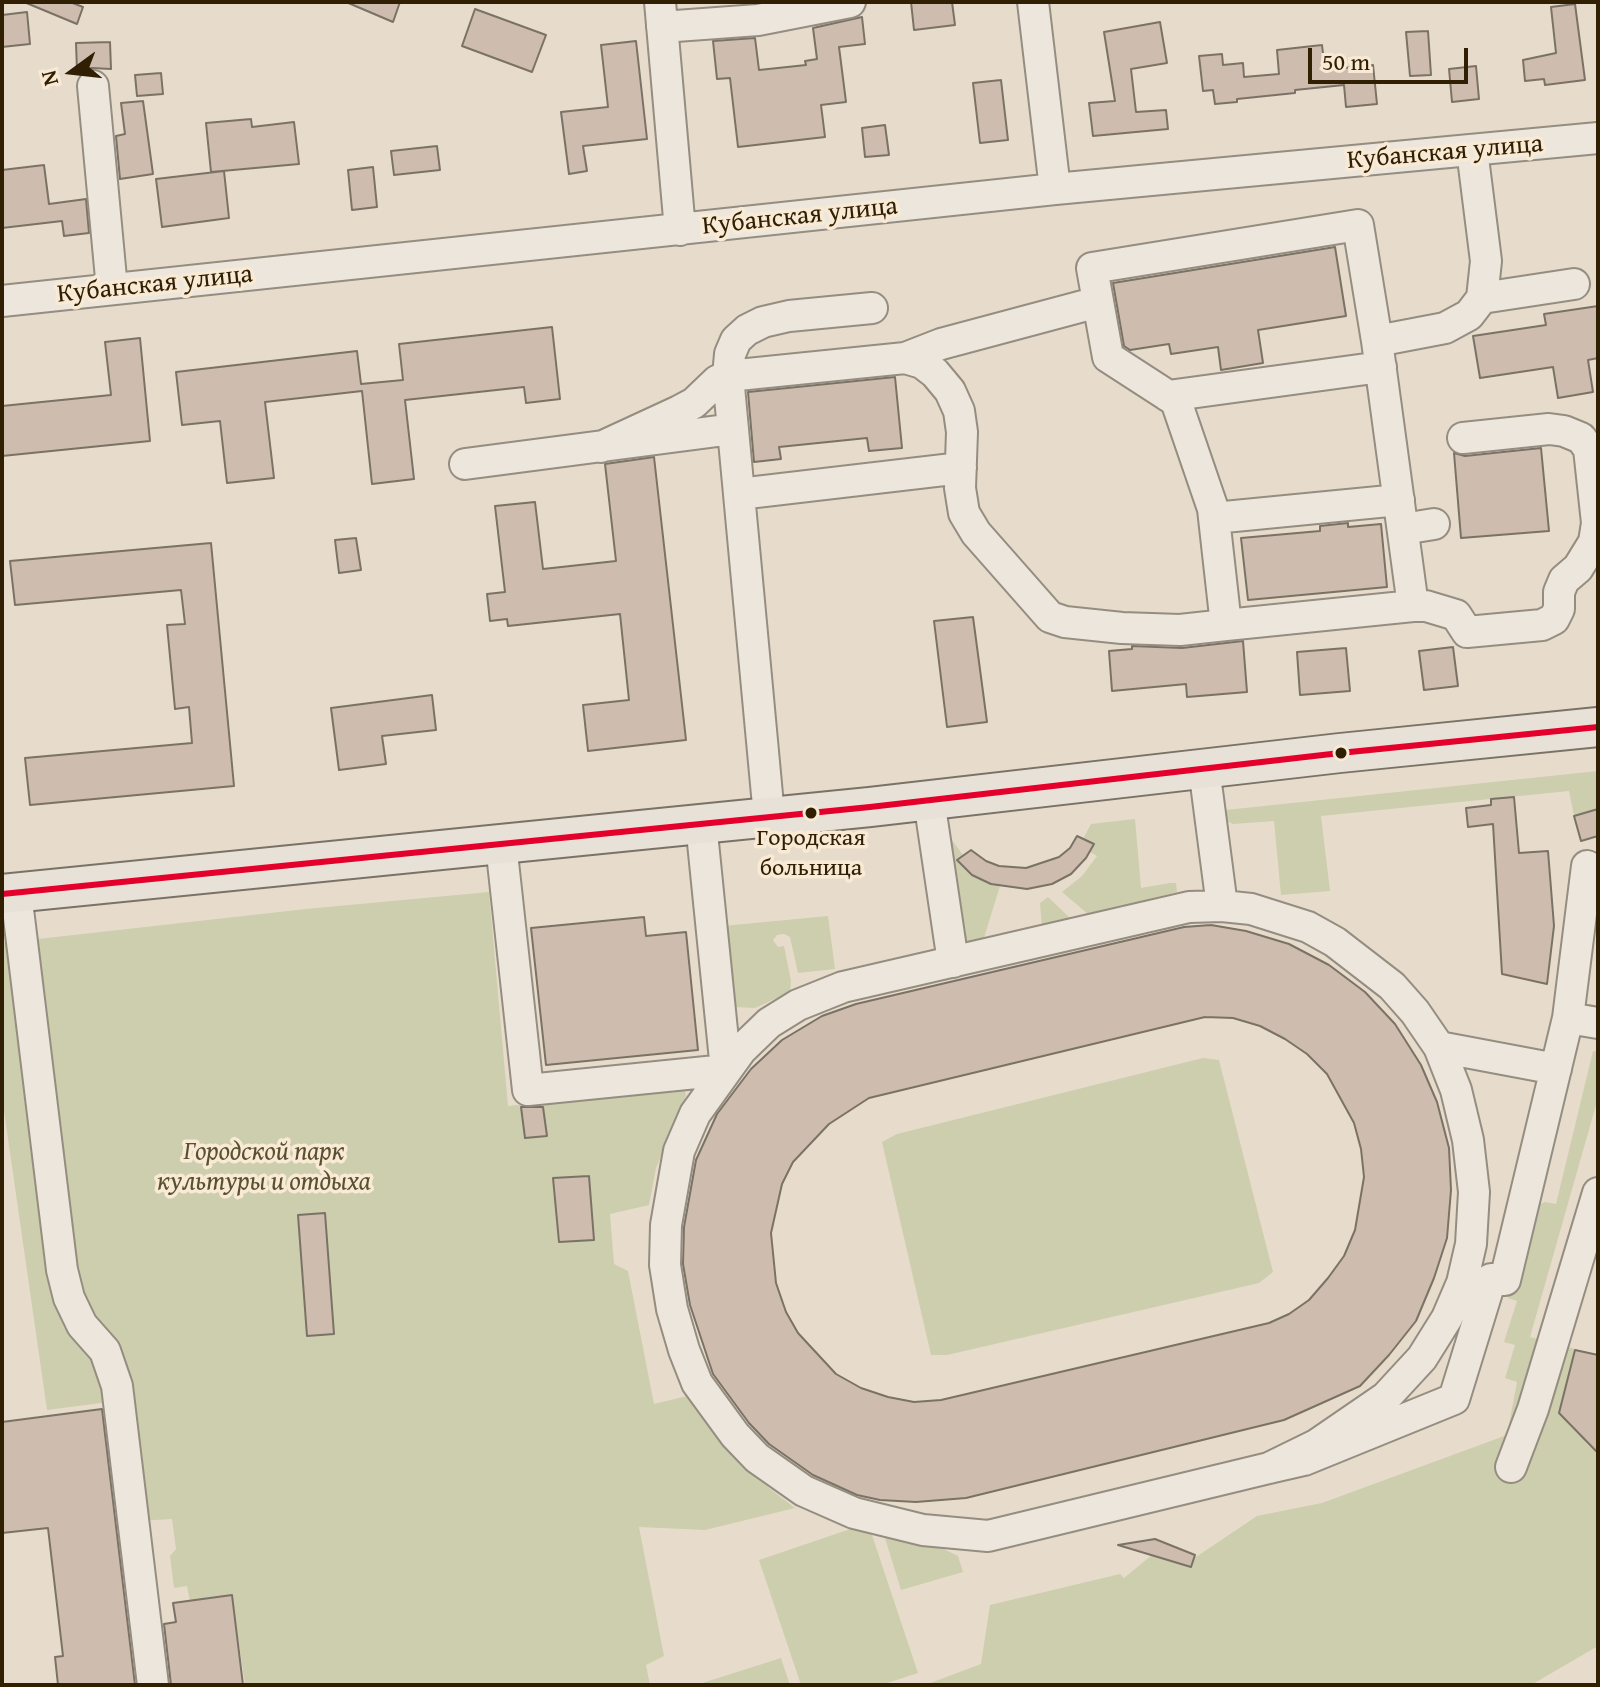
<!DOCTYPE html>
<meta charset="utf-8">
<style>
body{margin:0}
#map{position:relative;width:1600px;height:1687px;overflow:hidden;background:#e7dccb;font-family:"Gentium Book Plus",serif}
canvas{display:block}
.frame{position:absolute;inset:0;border:4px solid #311f04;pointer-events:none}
.north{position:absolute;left:32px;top:32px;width:80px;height:80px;-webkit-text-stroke:6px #f8ead5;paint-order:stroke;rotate:255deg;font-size:22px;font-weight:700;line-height:32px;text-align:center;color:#311f04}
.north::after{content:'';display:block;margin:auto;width:28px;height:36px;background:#311f04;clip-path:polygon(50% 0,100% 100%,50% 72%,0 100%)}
.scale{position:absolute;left:1308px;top:48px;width:160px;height:36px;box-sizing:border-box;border:4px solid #311f04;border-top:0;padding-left:10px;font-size:24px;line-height:28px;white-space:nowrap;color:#311f04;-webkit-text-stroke:6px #f8ead5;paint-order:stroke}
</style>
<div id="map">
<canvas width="1600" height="1687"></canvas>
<div class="frame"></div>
<div class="north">N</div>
<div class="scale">50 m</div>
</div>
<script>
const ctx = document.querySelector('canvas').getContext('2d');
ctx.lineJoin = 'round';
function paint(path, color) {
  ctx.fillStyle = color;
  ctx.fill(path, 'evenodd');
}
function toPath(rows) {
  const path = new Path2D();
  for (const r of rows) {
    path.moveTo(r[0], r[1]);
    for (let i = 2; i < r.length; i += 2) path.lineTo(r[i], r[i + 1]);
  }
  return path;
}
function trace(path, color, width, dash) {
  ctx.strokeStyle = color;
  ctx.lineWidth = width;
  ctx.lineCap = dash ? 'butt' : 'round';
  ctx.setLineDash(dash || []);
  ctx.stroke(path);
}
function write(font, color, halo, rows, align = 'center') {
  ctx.font = font + ' "Gentium Book Plus",serif';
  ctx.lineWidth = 7;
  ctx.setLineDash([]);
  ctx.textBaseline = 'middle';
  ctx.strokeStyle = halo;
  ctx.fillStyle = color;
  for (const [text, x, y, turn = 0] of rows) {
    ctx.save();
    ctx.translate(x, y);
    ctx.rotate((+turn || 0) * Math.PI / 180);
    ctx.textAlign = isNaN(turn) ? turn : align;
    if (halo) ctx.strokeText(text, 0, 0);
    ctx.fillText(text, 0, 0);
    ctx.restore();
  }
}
paint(toPath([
 [1598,771,1598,809,1574,816,1569,791,1321,816,1330,891,1281,895,1274,821,1233,824,1223,819,1216,811],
 [1135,819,1141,888,1170,883,1176,883,1177,892,1089,915,1062,892,1082,876,1097,856,1090,852,1093,844,1083,839,1091,824],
 [951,839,963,855,957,861,972,875,1000,886,983,941,966,945,953,930,941,841],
 [489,892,508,1106,684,1088,686,1095,683,1104,656,1168,649,1205,610,1214,614,1264,628,1271,654,1404,687,1396,716,1437,743,1468,795,1508,705,1530,639,1527,664,1656,646,1665,650,1685,245,1685,232,1596,190,1601,187,1586,174,1588,170,1556,176,1549,172,1519,138,1521,124,1400,47,1410,2,1097,2,943,306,909],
 [1048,897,1072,920,1042,928,1040,903],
 [828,916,835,969,798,973,790,937,784,934,777,935,773,940,778,947,784,946,791,981,790,992,755,1008,734,1007,723,926],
 [1593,1051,1598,1052,1598,1098,1530,1337,1598,1355,1598,1646,1531,1685,925,1685,981,1664,990,1605,1120,1574,1124,1578,1152,1555,1190,1561,1257,1516,1322,1503,1507,1435,1517,1382,1505,1378,1515,1345,1504,1342,1517,1301,1508,1298,1535,1206,1545,1202,1556,1204],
 [1203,1058,1219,1060,1273,1272,1259,1283,947,1355,931,1355,882,1142,897,1134],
 [868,1523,918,1673,881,1685,801,1685,759,1560],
 [881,1525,913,1534,958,1556,963,1572,901,1590],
 [781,1658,790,1685,696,1685]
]), '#cccead');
const building = toPath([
 [24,2,70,2,83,7,77,24,24,2],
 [346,2,400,2,393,22,346,2],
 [911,2,952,2,955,25,914,30,911,2],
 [1575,4,1585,80,1545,85,1544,79,1525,81,1523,60,1556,53,1551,7,1575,4],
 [475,9,546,35,532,72,462,46,475,9],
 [27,12,30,44,2,47,2,15,27,12],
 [862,17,865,44,839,47,846,102,821,105,825,137,738,147,730,78,717,79,713,41,755,38,759,70,806,65,805,61,817,59,813,28,862,17],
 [1160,22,1167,63,1131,69,1136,112,1166,110,1168,129,1093,136,1089,103,1115,101,1104,32,1160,22],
 [1428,31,1431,75,1410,76,1406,32,1428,31],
 [636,41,647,139,583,146,587,171,569,174,561,112,608,107,601,45,636,41],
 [110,42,111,69,92,68,77,71,76,43,110,42],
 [1322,45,1325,70,1373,65,1377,104,1346,107,1344,85,1295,90,1295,93,1237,99,1237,102,1215,104,1213,90,1203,91,1199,56,1222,54,1223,65,1243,63,1244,77,1279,74,1277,50,1322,45],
 [1476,66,1479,99,1452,102,1449,69,1476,66],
 [161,73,163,94,137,96,135,75,161,73],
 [1001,80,1008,140,980,143,973,83,1001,80],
 [143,101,153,174,120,179,116,136,125,134,121,103,143,101],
 [251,119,252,127,294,122,299,164,211,172,206,123,251,119],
 [885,125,889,155,865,157,862,128,885,125],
 [437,146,440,170,394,175,391,151,437,146],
 [44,165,49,204,86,199,89,233,64,236,62,221,2,228,2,170,44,165],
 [373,167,377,207,352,210,348,170,373,167],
 [224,171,229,218,162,227,156,179,224,171],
 [1335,247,1346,316,1258,330,1263,363,1221,370,1218,347,1171,354,1169,344,1130,350,1124,346,1113,283,1335,247],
 [1598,306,1598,358,1588,360,1593,392,1558,398,1553,367,1480,378,1473,336,1546,325,1544,314,1598,306],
 [552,327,560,399,526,403,524,387,405,400,414,479,372,484,362,391,265,402,274,478,227,483,220,421,182,425,176,372,357,351,361,384,403,380,399,344,552,327],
 [140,338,150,441,2,456,2,406,111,395,105,342,140,338],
 [895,377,902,448,869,451,867,438,779,447,781,459,754,462,748,392,895,377],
 [1541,448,1549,531,1461,538,1454,453,1465,456,1541,448],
 [654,457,686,740,588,751,583,705,629,700,620,614,508,626,507,619,490,621,487,594,505,592,495,506,535,502,543,569,616,561,605,464,654,457],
 [1348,523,1348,527,1381,524,1387,587,1248,600,1241,538,1320,531,1320,526,1348,523],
 [356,538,361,570,339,573,335,540,356,538],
 [211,543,234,786,30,805,25,758,192,743,189,707,175,709,167,625,185,624,181,590,15,605,10,561,211,543],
 [973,617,987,722,947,727,934,621,973,617],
 [1243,641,1247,692,1187,697,1186,684,1112,691,1109,651,1132,649,1132,646,1182,648,1243,641],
 [1453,647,1458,686,1424,690,1419,651,1453,647],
 [1346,648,1350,691,1300,695,1297,652,1346,648],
 [432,695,436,730,382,736,386,764,339,770,331,708,432,695],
 [1514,797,1519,853,1548,851,1554,926,1547,984,1502,974,1493,824,1468,827,1466,808,1491,805,1491,799,1514,797],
 [1598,809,1598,836,1581,841,1574,816,1598,809],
 [1077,836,1094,844,1086,858,1071,874,1052,884,1027,889,991,884,972,875,957,860,971,850,986,861,999,866,1026,868,1059,857,1070,848,1077,836],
 [644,917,646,936,686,932,698,1050,546,1065,531,928,644,917],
 [1211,925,1246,931,1289,944,1329,965,1365,992,1395,1024,1421,1065,1437,1102,1449,1148,1451,1190,1447,1238,1434,1278,1416,1321,1389,1355,1360,1386,1284,1420,966,1498,916,1502,880,1500,857,1495,813,1475,769,1444,749,1423,713,1374,690,1305,683,1264,684,1227,696,1160,717,1114,751,1069,782,1040,822,1016,856,1004,1184,927,1211,925],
 [1205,1017,1233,1018,1260,1026,1285,1039,1307,1054,1327,1074,1354,1123,1361,1149,1364,1177,1355,1230,1344,1256,1328,1278,1309,1300,1289,1314,1269,1323,941,1400,914,1402,888,1397,861,1388,836,1374,798,1333,786,1312,776,1283,771,1233,782,1184,793,1162,829,1124,869,1098,1205,1017],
 [521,1107,543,1107,547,1136,525,1138,521,1107],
 [589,1176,594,1240,559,1242,553,1178,589,1176],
 [325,1213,334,1334,307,1336,298,1215,325,1213],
 [1575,1350,1598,1355,1598,1453,1559,1413,1575,1350],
 [102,1409,135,1685,58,1685,55,1657,63,1656,48,1528,2,1533,2,1422,102,1409],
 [1155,1539,1195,1555,1191,1567,1118,1545,1155,1539],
 [232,1595,243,1685,171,1685,164,1624,176,1622,173,1603,232,1595]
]);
paint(building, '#cebcae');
trace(building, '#7b7266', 2);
const minor = toPath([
 [660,2,680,230],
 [1033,2,1055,189],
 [662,27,758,20,850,2],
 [93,86,112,289],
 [1482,298,1574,284],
 [2,301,1055,189,1598,138],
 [1377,341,1358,225,1092,268,1108,357,1176,401,1213,509,1226,625,1413,606,1426,606,1456,615,1467,632,1542,625,1554,619,1559,609,1559,592,1564,580,1578,568,1594,542,1597,523,1589,449,1581,438,1564,431,1549,429,1463,438],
 [905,358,922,363,935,373,950,391,959,411,962,432,960,488,964,513,976,533,1050,617,1065,622,1122,628,1180,630,1226,625],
 [1168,396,1381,367],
 [601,447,679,411,694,403,717,381,728,376,730,354,736,340,747,330,763,322,789,316,872,308],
 [465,464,733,429],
 [739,494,961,468],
 [1214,518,1399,500],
 [1403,529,1434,524],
 [1413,606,1377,341,1445,328,1469,315,1482,298,1486,261,1472,150],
 [1204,768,1222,906],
 [929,800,953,962],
 [769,816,728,376,905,358,941,344,1098,302],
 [501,844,528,1090,726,1070,701,823],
 [16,893,62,1270,69,1298,82,1325,105,1351,117,1386,153,1685],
 [1568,1018,1598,1023],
 [1439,1047,1556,1069],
 [1511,1467,1533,1409,1598,1193],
 [1269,1468,1316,1445,1386,1397,1422,1358,1447,1318,1462,1283,1471,1244,1474,1192,1468,1140,1456,1090,1439,1047,1415,1012,1392,986,1335,942,1308,927,1251,909,1222,906,1189,907,843,987,798,1005,769,1023,741,1050,695,1114,679,1151,666,1225,665,1265,672,1309,684,1350,697,1383,735,1435,757,1458,804,1491,854,1513,923,1530,988,1536,1269,1468,1304,1460,1454,1399,1491,1279,1505,1280,1568,1018,1587,866]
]);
const major = toPath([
 [2,894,870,807,1340,753,1598,727]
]);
trace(minor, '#958d80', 34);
trace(major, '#7b7266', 42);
trace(minor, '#ece6dd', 30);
trace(major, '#e8e1d8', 38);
trace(toPath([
 [2,894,870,807,1340,753,1598,727]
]), '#e4002b', 6);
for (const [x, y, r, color] of [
 [1341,753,7,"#311f04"],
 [811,813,7,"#311f04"]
]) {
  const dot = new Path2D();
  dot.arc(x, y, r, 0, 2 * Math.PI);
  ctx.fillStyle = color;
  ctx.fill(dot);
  trace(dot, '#f8ead5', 3);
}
write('24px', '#311f04', '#f8ead5', [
 ["Городская",811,839],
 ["больница",811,869]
]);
write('26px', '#311f04', '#f8ead5', [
 ["Кубанская улица",1445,153,-5],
 ["Кубанская улица",800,217,-6],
 ["Кубанская улица",155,285,-6]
]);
write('italic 26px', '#595030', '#f8ead5', [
 ["Городской парк",264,1152],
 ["культуры и отдыха",264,1182]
]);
</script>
